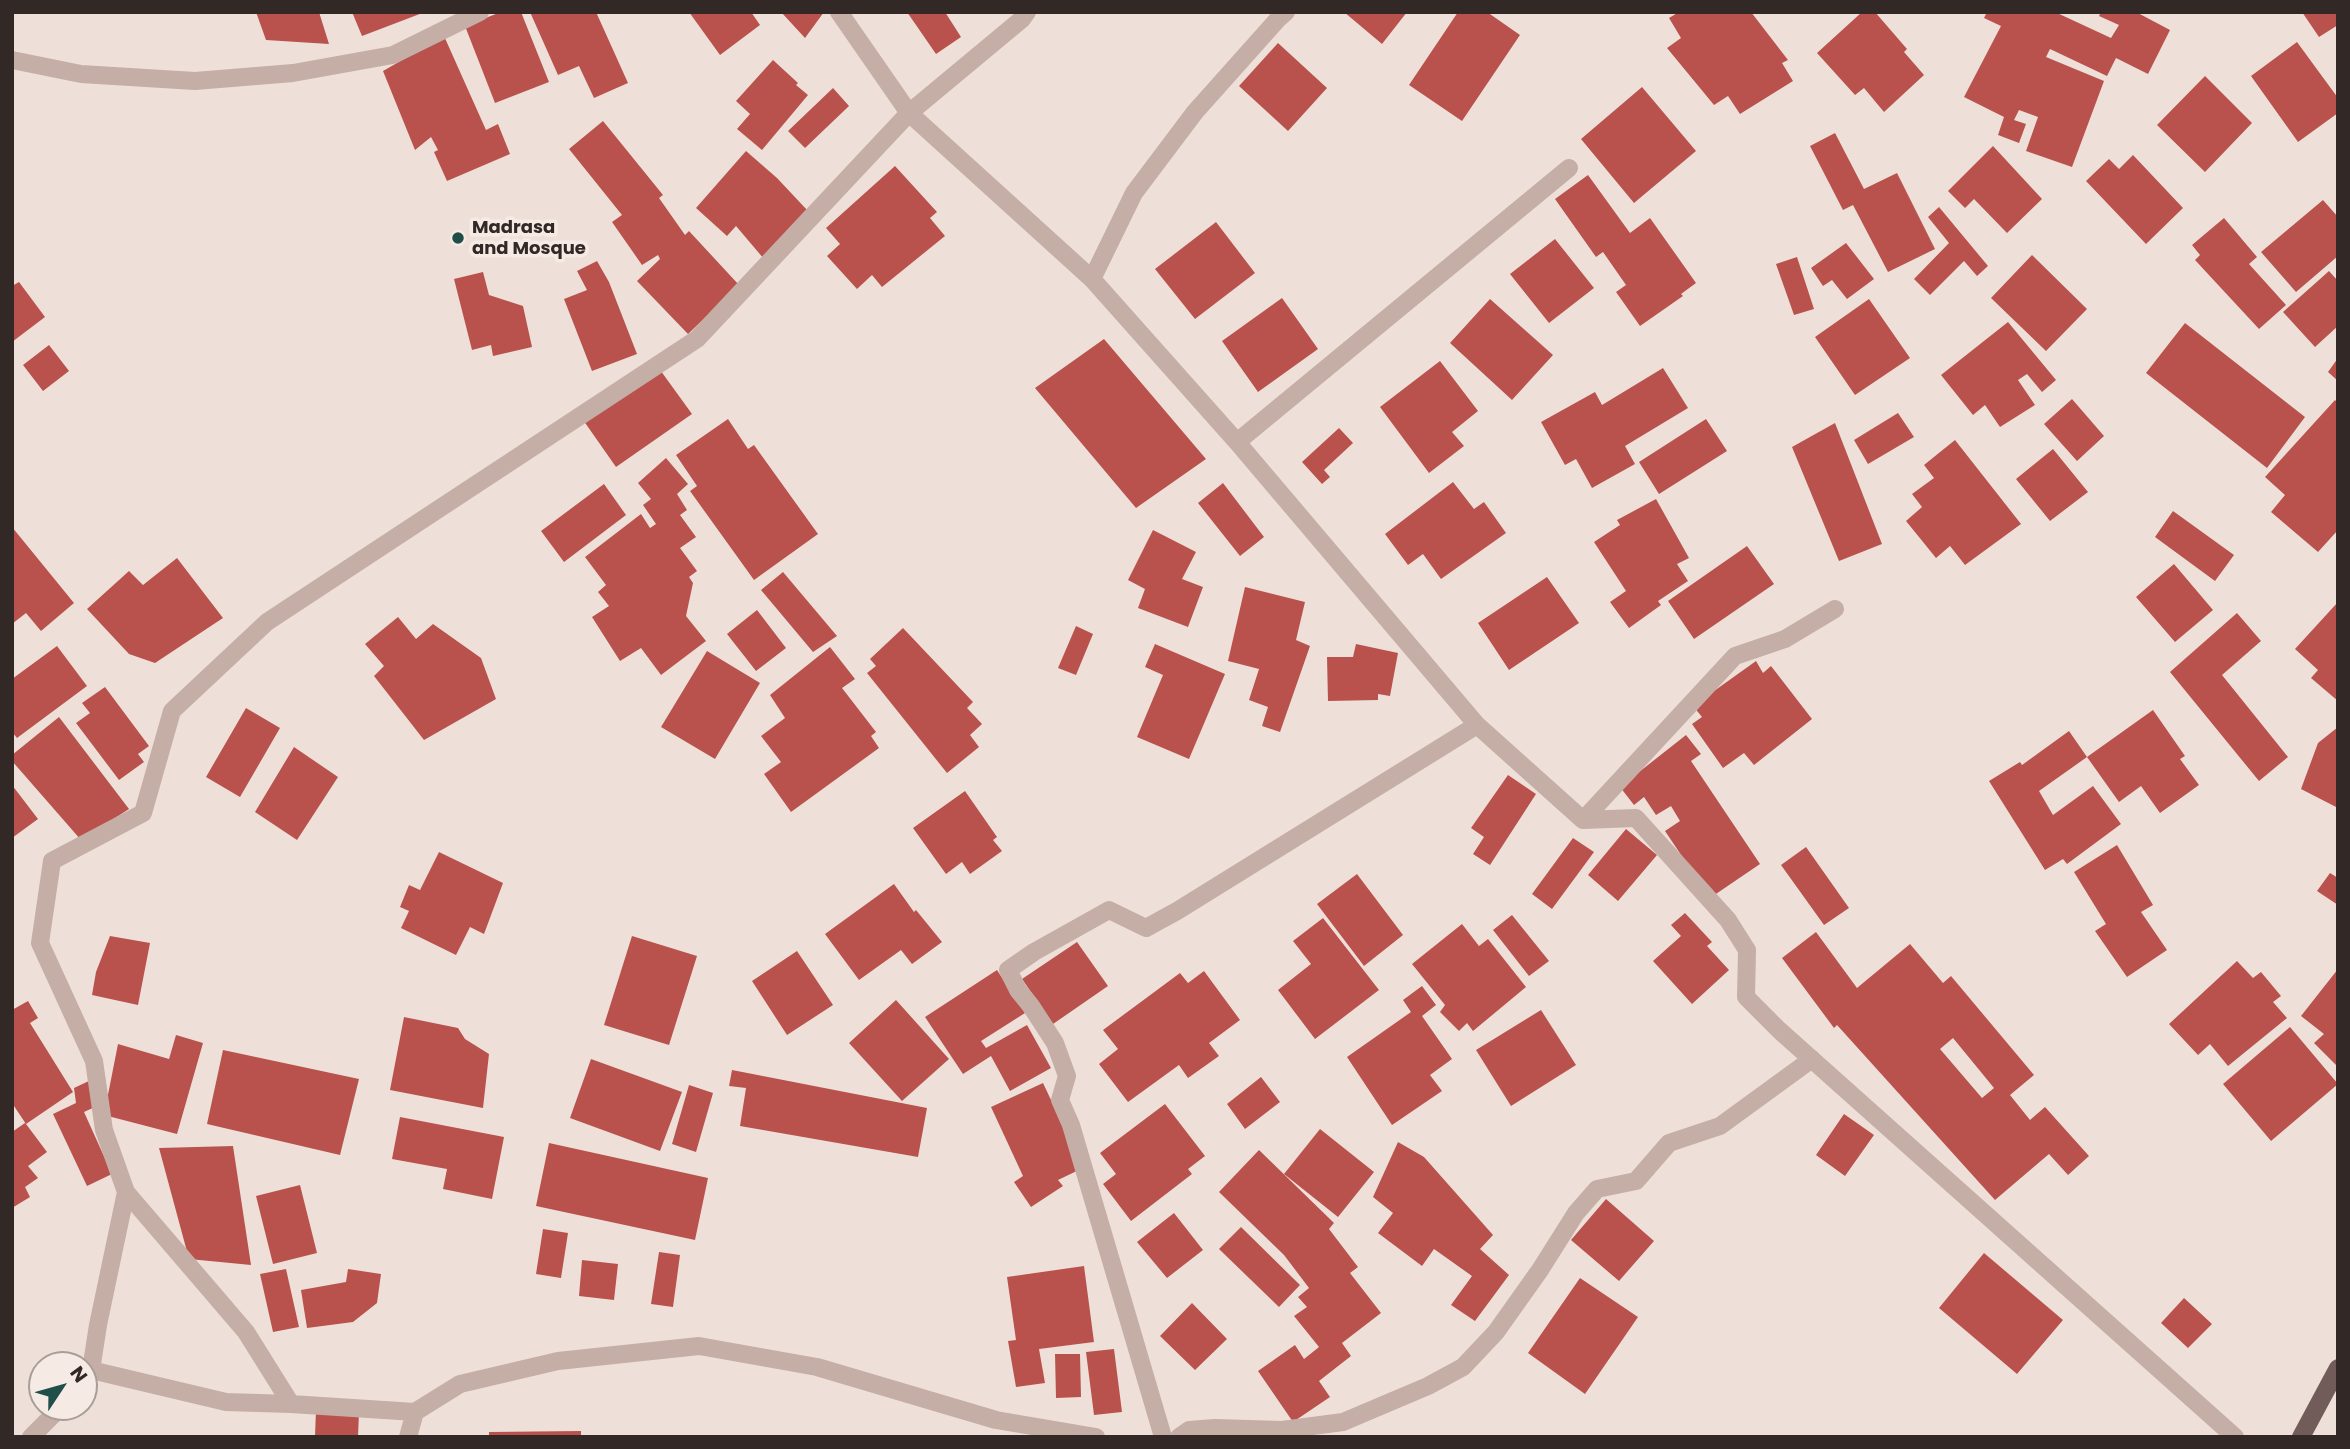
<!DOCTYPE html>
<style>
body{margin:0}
#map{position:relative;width:2350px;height:1449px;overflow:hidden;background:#eee0d9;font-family:Poppins,sans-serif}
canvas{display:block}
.frame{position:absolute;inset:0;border:14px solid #322826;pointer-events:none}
.north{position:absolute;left:28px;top:1351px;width:70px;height:70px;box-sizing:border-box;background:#f6ebe4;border:2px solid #a89d98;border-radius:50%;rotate:54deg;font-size:19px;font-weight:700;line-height:28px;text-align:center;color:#322826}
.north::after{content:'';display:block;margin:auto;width:24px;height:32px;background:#204f49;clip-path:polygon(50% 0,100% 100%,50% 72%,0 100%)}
</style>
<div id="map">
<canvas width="2350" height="1449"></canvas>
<div class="frame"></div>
<div class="north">N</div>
</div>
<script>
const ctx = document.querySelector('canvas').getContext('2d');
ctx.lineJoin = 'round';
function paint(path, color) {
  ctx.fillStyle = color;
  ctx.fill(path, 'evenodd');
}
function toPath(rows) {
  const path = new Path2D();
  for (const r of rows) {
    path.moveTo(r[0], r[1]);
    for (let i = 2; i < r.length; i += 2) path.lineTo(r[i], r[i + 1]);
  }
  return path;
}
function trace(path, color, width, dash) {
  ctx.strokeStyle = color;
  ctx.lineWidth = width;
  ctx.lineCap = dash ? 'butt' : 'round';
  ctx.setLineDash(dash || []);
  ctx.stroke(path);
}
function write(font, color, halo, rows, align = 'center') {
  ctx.font = font + ' Poppins,sans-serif';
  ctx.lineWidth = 7;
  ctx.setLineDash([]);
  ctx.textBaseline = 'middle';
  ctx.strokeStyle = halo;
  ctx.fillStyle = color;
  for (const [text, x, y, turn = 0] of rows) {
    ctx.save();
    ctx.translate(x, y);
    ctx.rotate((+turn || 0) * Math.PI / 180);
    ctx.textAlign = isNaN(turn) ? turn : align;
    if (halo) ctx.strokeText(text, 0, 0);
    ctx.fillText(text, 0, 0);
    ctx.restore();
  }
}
paint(toPath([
 [256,12,319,12,329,44,266,40],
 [352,12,425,12,362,36],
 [501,12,521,12,549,82,495,103,465,26],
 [530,12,596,12,628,83,594,98,579,66,558,75],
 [689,12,751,12,760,25,720,55],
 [781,12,824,12,805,38],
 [907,12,945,12,961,37,936,54],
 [1344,12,1407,12,1382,44],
 [1458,12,1487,12,1520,35,1462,121,1409,85],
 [1679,12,1751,12,1788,60,1782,63,1793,81,1740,114,1728,96,1714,105,1667,48,1681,38,1669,18],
 [1862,12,1875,12,1907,49,1904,52,1924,75,1884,112,1864,88,1855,95,1817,53],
 [1987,12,2055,12,2111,38,2119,25,2099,16,2101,12,2136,12,2170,30,2148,74,2116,58,2107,76,2050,49,2046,57,2104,81,2072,167,2026,151,2038,117,2019,110,2014,120,2026,124,2019,143,1998,135,2004,117,1964,97,2001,26,1984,18],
 [2302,12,2338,12,2338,25,2319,37],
 [444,36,486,130,498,124,510,154,447,181,434,152,438,150,431,137,415,150,383,71],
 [2297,42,2338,98,2338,113,2298,142,2251,76],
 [1278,43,1327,88,1288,131,1239,86],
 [773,60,798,83,796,85,808,95,762,150,737,129,750,114,736,101],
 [2205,76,2252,123,2205,172,2157,125],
 [1642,87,1696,151,1634,203,1581,139],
 [833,88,849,106,805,148,788,131],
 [603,121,663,195,659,198,685,235,689,231,739,285,688,334,637,281,660,259,658,255,642,265,612,222,622,215,569,149],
 [1835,133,1864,189,1897,173,1935,249,1888,272,1853,205,1843,210,1810,146],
 [1993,146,2042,199,2007,233,1974,199,1965,208,1948,191],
 [746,151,777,178,808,211,764,259,736,226,727,236,696,208],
 [2133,155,2183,208,2146,244,2086,181,2109,159,2119,169],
 [895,166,937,212,930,218,945,236,882,287,872,275,857,289,827,256,840,244,826,228],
 [1588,175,1630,233,1650,218,1696,283,1681,294,1683,296,1640,326,1616,292,1626,285,1603,252,1596,257,1555,199],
 [2323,200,2338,217,2338,256,2296,292,2261,252],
 [1939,207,1988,266,1977,276,1964,261,1930,295,1914,279,1949,243,1928,217],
 [2224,218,2257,257,2249,264,2286,305,2259,329,2195,260,2200,255,2192,245],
 [1216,222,1255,273,1195,319,1155,269],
 [1555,239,1594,288,1549,323,1510,274],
 [1846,243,1874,279,1847,299,1832,280,1823,286,1811,268],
 [2032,255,2087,309,2046,351,1991,298],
 [1797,257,1814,309,1794,315,1776,264],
 [597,261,609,282,637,354,592,371,564,299,587,290,577,271],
 [2329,271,2338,281,2338,326,2315,347,2283,312],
 [483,272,489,295,523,306,532,347,493,356,491,345,472,350,454,279],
 [19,282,45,317,12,342,12,286],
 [1282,298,1318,349,1258,392,1222,341],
 [1490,299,1553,355,1512,400,1450,343],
 [1869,299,1910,358,1855,395,1815,337],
 [2008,322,2056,380,2042,392,2027,374,2018,380,2035,405,2000,427,1985,405,1973,415,1941,375],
 [2185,323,2305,417,2267,468,2146,373],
 [1104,339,1206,459,1136,508,1035,388],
 [49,345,69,371,43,391,23,365],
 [2338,358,2338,381,2328,372],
 [1440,361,1478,411,1452,432,1464,446,1429,473,1380,407],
 [658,367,692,414,616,467,581,417],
 [1663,368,1688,408,1625,446,1635,464,1592,488,1576,459,1565,465,1541,422,1595,392,1602,405],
 [2072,399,2104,436,2077,461,2044,424],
 [2335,400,2338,403,2338,530,2318,552,2271,512,2285,495,2265,477],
 [1898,413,1914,437,1868,464,1854,440],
 [728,419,748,449,754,445,818,534,754,580,690,491,697,486,676,455],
 [1706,419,1727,451,1659,494,1639,462],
 [1835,423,1882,544,1839,561,1792,447],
 [1339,428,1353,443,1324,470,1330,477,1322,484,1302,462],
 [1955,440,2021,524,1965,565,1950,546,1936,558,1906,521,1922,507,1912,494,1934,478,1924,465],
 [2053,449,2088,492,2050,521,2016,479],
 [666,458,688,484,677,494,687,510,680,515,696,537,680,548,697,571,689,577,693,583,686,616,706,641,661,675,641,648,620,661,592,617,609,606,598,592,606,585,585,557,641,514,650,528,656,524,643,505,651,499,638,483],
 [1453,482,1474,509,1484,502,1506,533,1441,579,1423,554,1408,565,1385,534],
 [1223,483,1264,537,1240,556,1198,503],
 [604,484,626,515,564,562,541,531],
 [1656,499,1689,558,1677,564,1688,581,1658,601,1661,605,1629,628,1610,602,1626,591,1594,542,1620,525,1617,520],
 [2173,511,2234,555,2215,581,2155,537],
 [12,527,74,603,41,631,26,613,12,624],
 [1153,530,1196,552,1182,579,1203,587,1188,627,1138,608,1145,589,1128,580],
 [1747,546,1774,584,1694,639,1668,601],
 [177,558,223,618,155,663,129,654,87,609,129,571,143,585],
 [2174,564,2213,610,2175,642,2136,597],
 [783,572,837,636,813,652,761,590],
 [1547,577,1579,623,1509,670,1478,623],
 [1245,587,1305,602,1296,640,1310,646,1280,732,1262,726,1268,707,1249,700,1259,669,1228,661],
 [2338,602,2338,701,2311,678,2318,670,2295,649],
 [757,610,786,648,756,671,727,634],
 [2237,613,2261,641,2222,675,2288,757,2259,781,2170,672],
 [398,617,416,639,433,624,481,658,496,699,424,740,374,676,384,666,365,644],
 [1076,626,1093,634,1076,675,1058,668],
 [903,628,973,702,967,708,982,724,970,735,979,747,947,773,867,673,876,666,870,659],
 [1155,644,1225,674,1189,759,1137,737,1163,675,1145,667],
 [1356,644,1398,653,1390,696,1378,694,1378,700,1328,701,1327,657,1353,657],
 [57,646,87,686,17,738,12,732,12,679],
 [830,647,855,679,842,688,876,732,871,736,879,748,791,812,764,774,781,762,761,736,785,718,770,695],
 [707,651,760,683,715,759,661,727],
 [1756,661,1763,673,1771,666,1812,719,1754,765,1744,753,1723,768,1692,724,1702,717,1693,706],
 [105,687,149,746,138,754,144,762,119,780,76,723,90,713,82,703],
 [246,708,280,728,240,797,206,777],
 [2153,710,2185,756,2180,759,2199,785,2160,813,2141,786,2119,802,2087,757],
 [59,717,129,809,81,840,12,761,12,755],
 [2338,727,2338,808,2301,789,2318,743],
 [2069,731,2087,757,2039,791,2053,815,2093,786,2121,824,2067,864,2063,859,2045,870,1989,781,2020,762,2022,765],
 [1686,735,1701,754,1691,761,1760,864,1710,898,1665,831,1680,821,1671,806,1656,815,1644,797,1634,805,1620,787],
 [294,747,338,777,297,840,255,812],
 [1508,775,1536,794,1490,865,1473,854,1484,837,1471,828],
 [12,785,38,819,12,838],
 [965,791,997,837,993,840,1002,851,970,874,962,862,946,874,913,828],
 [1626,829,1657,855,1618,901,1588,875],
 [1573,838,1594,852,1552,909,1532,894],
 [2117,845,2153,905,2141,912,2167,950,2127,977,2095,931,2106,924,2074,872],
 [1806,847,1849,908,1824,925,1781,865],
 [439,852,503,883,484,934,470,927,456,955,401,928,409,911,400,907,409,885,420,890],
 [2330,873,2338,878,2338,905,2317,891],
 [1357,874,1403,935,1364,966,1317,904],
 [894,884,914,912,916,910,942,942,912,964,901,950,859,980,825,934],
 [1685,913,1712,942,1707,946,1729,970,1692,1004,1653,961,1681,936,1671,925],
 [1512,915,1549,961,1529,976,1493,930],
 [1323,918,1379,990,1315,1039,1278,990,1311,964,1293,941],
 [1462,924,1479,946,1488,939,1526,987,1473,1031,1467,1023,1459,1031,1440,1012,1445,1005,1412,964],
 [1816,932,1857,988,1910,944,1943,983,1951,976,2034,1075,2010,1095,2030,1120,2045,1107,2089,1156,2068,1175,2049,1154,1995,1200,1837,1025,1834,1028,1782,958],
 [1953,1038,1994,1088,1982,1098,1940,1049],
 [110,936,150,943,138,1005,92,995,96,972],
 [632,936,697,956,669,1045,604,1025],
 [1077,942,1108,986,1053,1024,1022,979],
 [797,951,833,1005,787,1035,752,981],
 [2237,961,2253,978,2261,972,2281,996,2273,1002,2287,1018,2228,1066,2210,1044,2198,1055,2169,1024],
 [2338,969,2338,1067,2314,1043,2324,1034,2301,1016],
 [997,970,1025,1013,981,1041,986,1048,1027,1025,1051,1068,1010,1091,991,1056,963,1074,925,1017],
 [1204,971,1240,1020,1209,1043,1219,1056,1188,1078,1179,1065,1128,1102,1099,1064,1118,1049,1103,1030,1180,973,1188,983],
 [1422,986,1436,1005,1422,1016,1452,1059,1430,1075,1442,1091,1392,1125,1347,1057,1411,1012,1403,1000],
 [896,1000,949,1059,902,1101,849,1043],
 [28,1001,38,1018,30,1023,73,1092,26,1124,47,1152,28,1166,38,1178,25,1187,30,1197,12,1208,12,1132,25,1123,26,1124,12,1103,12,1010],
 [1541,1010,1576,1065,1511,1106,1476,1050],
 [404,1017,458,1028,465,1039,489,1054,483,1108,390,1090],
 [2290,1027,2338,1084,2271,1141,2223,1084],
 [176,1035,203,1043,177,1134,104,1115,118,1044,169,1059],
 [223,1050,359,1079,340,1155,207,1124],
 [591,1059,682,1092,660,1151,570,1118],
 [732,1070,927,1108,918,1157,740,1126,746,1088,729,1086],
 [1261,1077,1280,1102,1245,1129,1227,1104],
 [91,1080,97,1106,84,1112,112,1174,87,1186,53,1114,76,1103,74,1088],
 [1043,1083,1083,1168,1058,1180,1063,1186,1031,1207,1014,1182,1023,1176,991,1107],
 [689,1085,713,1093,696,1152,672,1144],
 [1165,1104,1205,1156,1188,1169,1192,1174,1131,1221,1103,1184,1116,1174,1100,1153],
 [1844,1114,1874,1135,1845,1176,1816,1155],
 [400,1117,504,1137,492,1199,443,1189,447,1169,392,1159],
 [1320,1129,1374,1172,1338,1217,1284,1174],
 [1398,1142,1424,1157,1493,1235,1480,1249,1509,1275,1475,1321,1451,1305,1472,1276,1434,1249,1422,1266,1378,1233,1393,1213,1373,1197],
 [549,1143,708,1178,695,1240,536,1206],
 [233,1146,251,1265,189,1259,159,1148],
 [1259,1150,1334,1223,1329,1229,1358,1267,1350,1273,1381,1313,1342,1343,1351,1356,1319,1381,1330,1397,1293,1422,1258,1371,1295,1345,1304,1359,1319,1347,1294,1316,1307,1307,1298,1297,1309,1288,1284,1255,1219,1192],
 [300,1185,317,1253,273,1264,256,1196],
 [1606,1199,1654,1241,1619,1281,1571,1240],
 [1174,1213,1203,1250,1167,1278,1137,1242],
 [1241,1227,1300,1285,1279,1307,1219,1249],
 [543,1229,568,1233,561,1278,536,1274],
 [659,1252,680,1255,673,1307,651,1304],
 [1984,1253,2063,1320,2017,1374,1939,1308],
 [582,1260,618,1264,614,1300,579,1296],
 [1084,1266,1094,1342,1039,1349,1045,1383,1016,1387,1008,1341,1016,1340,1007,1277],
 [286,1269,299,1327,273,1332,260,1274],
 [348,1269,381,1274,377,1303,353,1322,307,1328,301,1290,346,1282],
 [1580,1278,1638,1317,1585,1394,1528,1353],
 [2184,1298,2212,1324,2188,1348,2161,1323],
 [1192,1303,1227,1339,1195,1370,1160,1336],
 [1114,1349,1122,1412,1094,1415,1086,1352],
 [1055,1354,1080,1354,1081,1397,1056,1398],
 [316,1410,359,1412,358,1437,315,1436],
 [581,1431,581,1437,489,1437,489,1432]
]), '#b9524c');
trace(toPath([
 [839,12,909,113,1092,279,1237,442,1477,725,1583,820,1636,818,1728,920,1747,950,1746,997,1779,1030,2235,1437],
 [12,60,81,74,195,81,293,73,393,55,480,12],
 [1092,279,1134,193,1195,112,1278,19,1286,12],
 [1237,442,1569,168],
 [1583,820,1735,656,1785,639,1835,609],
 [126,1192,246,1332,291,1404],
 [91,1370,226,1402,291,1404,415,1412],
 [84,1378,91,1370,98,1325,126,1192,104,1130,94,1061,40,943,52,861,143,813,172,711,267,622,697,339,909,113,1022,19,1027,12],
 [31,1437,61,1407],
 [408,1437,415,1412,460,1384,558,1361,699,1346,817,1367,996,1420,1096,1437],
 [1163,1437,1071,1125,1060,1100,1067,1076,1055,1043,1031,1006,1018,990,1008,970,1034,952,1109,910,1146,928,1177,911,1477,725],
 [1179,1437,1189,1430,1215,1428,1282,1430,1343,1422,1428,1386,1463,1367,1496,1332,1540,1270,1576,1213,1597,1189,1636,1181,1669,1143,1720,1126,1812,1059]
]), '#c5aea6', 18);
trace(toPath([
 [2301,1437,2338,1368]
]), '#725c59', 18);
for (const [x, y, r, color] of [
 [458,238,7,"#204f49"]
]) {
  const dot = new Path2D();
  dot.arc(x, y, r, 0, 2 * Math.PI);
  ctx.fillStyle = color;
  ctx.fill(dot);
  trace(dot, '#f6ebe4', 2.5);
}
write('bold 18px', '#322826', '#f6ebe4', [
 ["Madrasa",472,228],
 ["and Mosque",472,249]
], 'left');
</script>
